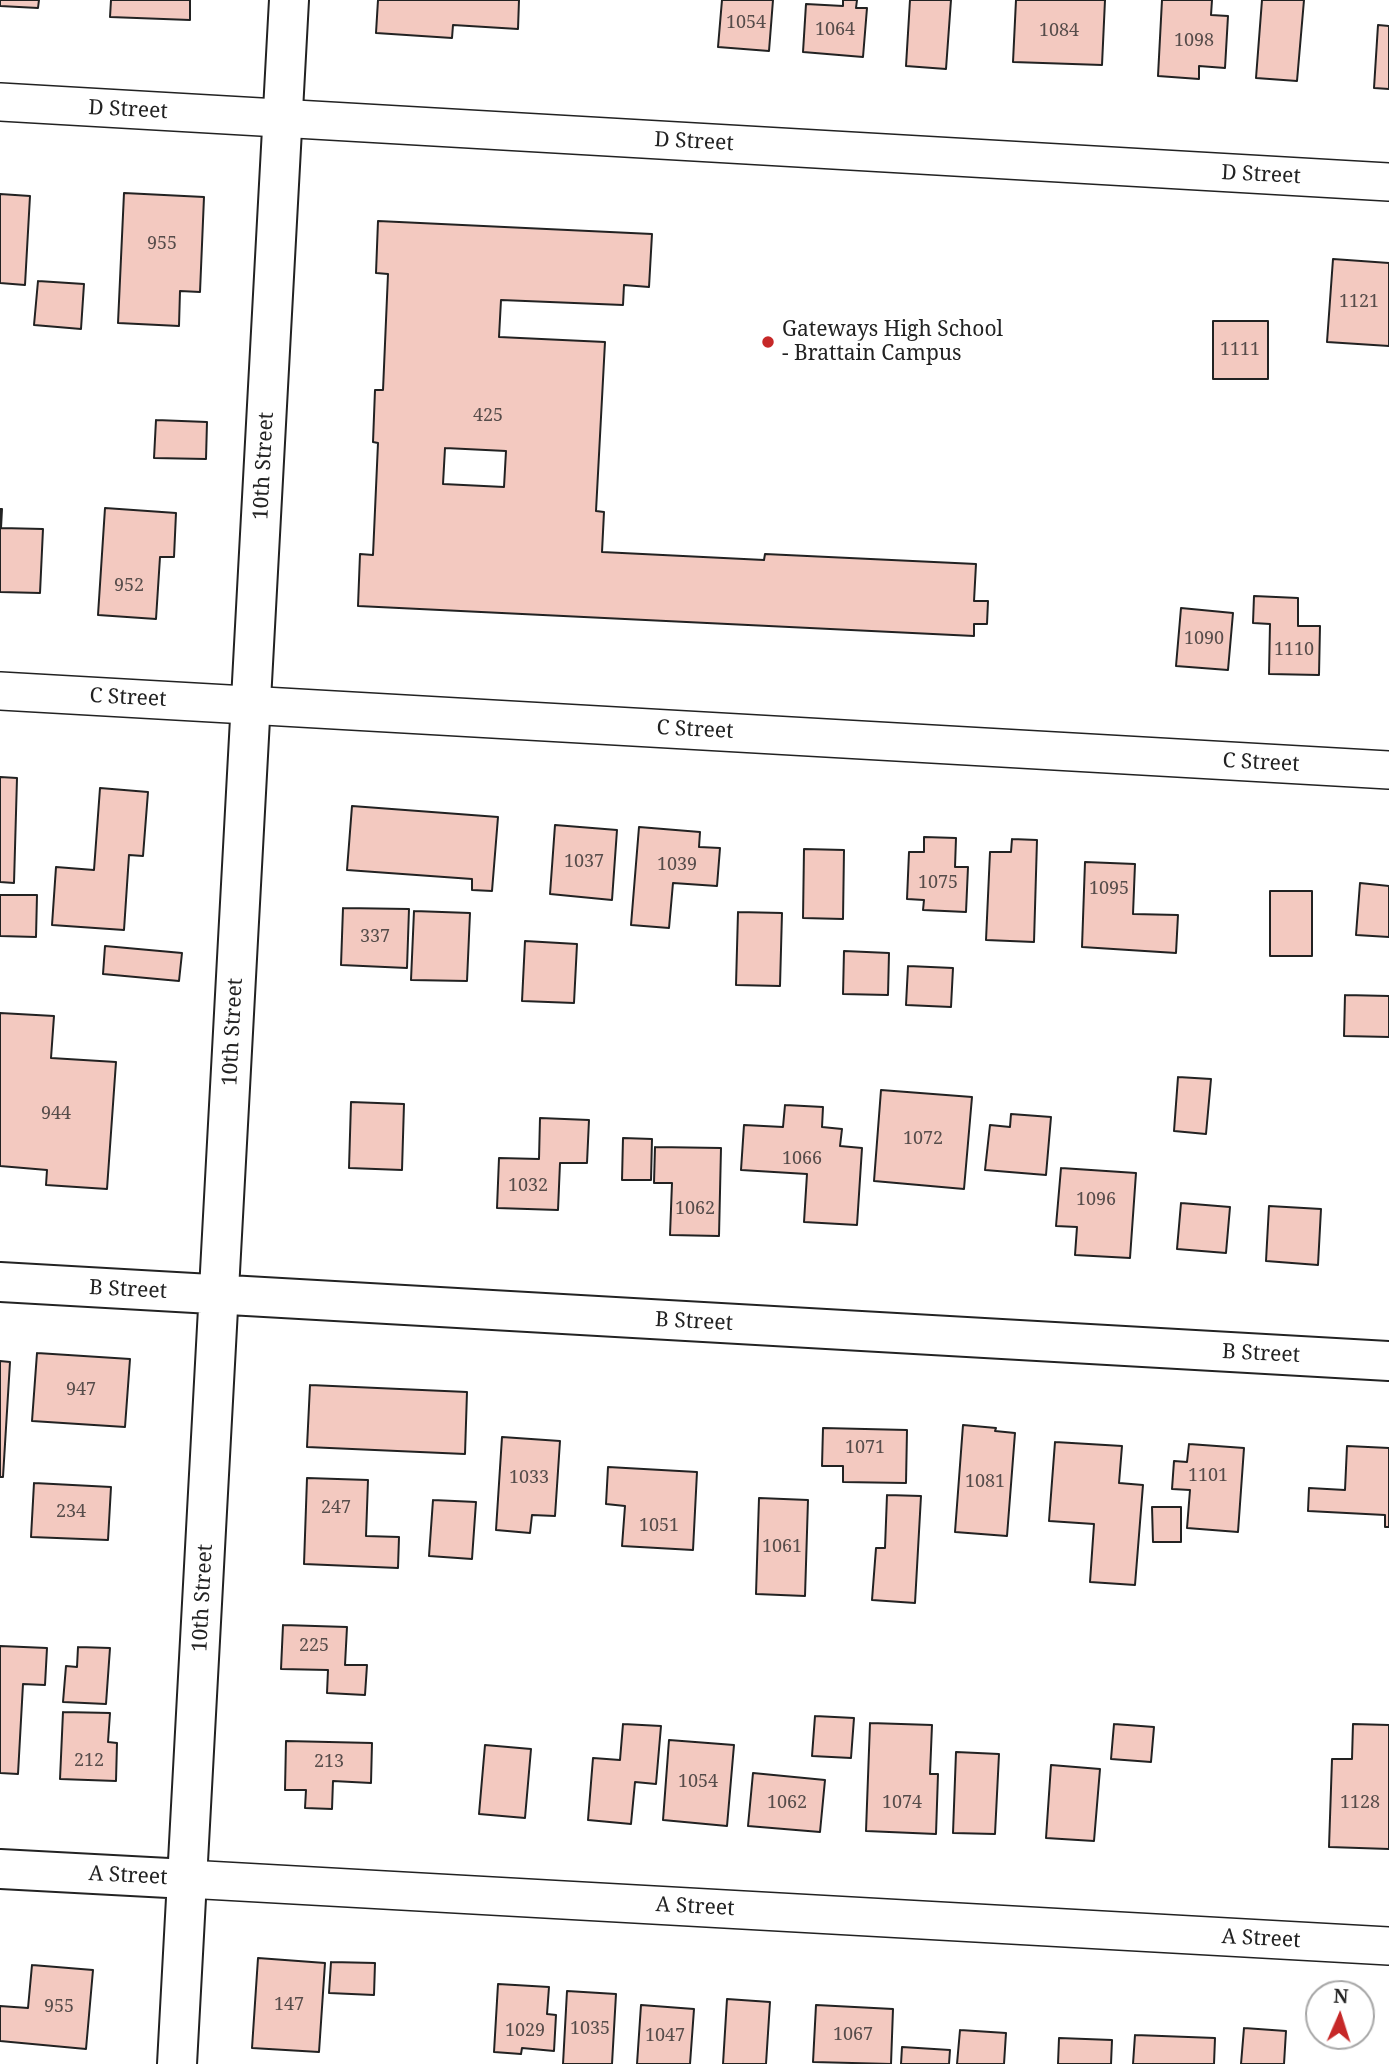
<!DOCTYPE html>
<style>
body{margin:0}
#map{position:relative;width:1389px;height:2064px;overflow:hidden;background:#fff;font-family:"Noto Serif",serif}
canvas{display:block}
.north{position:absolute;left:1305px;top:1980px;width:70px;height:70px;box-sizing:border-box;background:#fff;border:2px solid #a7a7a7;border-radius:50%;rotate:3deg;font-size:19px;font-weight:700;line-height:28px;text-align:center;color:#222}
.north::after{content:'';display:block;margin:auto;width:24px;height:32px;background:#c62828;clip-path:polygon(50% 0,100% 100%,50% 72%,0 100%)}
</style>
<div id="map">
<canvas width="1389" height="2064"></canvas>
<div class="north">N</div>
</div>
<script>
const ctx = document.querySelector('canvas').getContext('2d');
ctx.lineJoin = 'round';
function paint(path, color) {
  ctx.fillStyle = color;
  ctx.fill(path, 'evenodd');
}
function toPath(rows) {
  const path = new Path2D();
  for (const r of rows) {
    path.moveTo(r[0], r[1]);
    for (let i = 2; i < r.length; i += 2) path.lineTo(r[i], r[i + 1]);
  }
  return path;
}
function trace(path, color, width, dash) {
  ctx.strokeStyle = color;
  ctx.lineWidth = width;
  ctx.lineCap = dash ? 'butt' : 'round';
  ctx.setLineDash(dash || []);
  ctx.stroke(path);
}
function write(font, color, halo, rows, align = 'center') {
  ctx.font = font + ' "Noto Serif",serif';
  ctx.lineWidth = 5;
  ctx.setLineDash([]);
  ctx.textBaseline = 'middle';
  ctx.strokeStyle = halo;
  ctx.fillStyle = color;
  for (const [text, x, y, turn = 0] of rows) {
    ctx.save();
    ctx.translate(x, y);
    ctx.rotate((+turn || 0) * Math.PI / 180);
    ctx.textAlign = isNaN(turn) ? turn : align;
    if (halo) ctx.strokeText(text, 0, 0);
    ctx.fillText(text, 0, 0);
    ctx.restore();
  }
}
const building = toPath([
 [0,0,39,0,38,8,0,6,0,0],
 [111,0,190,0,190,20,110,17,111,0],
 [378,0,519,0,518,29,453,25,452,38,376,33,378,0],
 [722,0,773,0,769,51,718,47,722,0],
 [843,0,857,0,856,8,867,8,863,57,803,52,806,4,843,6,843,0],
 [910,0,951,0,946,69,906,66,910,0],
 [1016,0,1105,0,1102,65,1013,62,1016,0],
 [1162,0,1212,0,1211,15,1228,16,1225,68,1199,66,1199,79,1158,76,1162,0],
 [1262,0,1304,0,1297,81,1256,78,1262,0],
 [1378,25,1389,26,1389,89,1374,88,1378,25],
 [124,193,204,197,200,292,180,291,179,326,118,323,124,193],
 [0,194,30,196,25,285,0,283,0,194],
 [378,221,652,234,649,287,624,285,623,305,501,300,499,337,605,342,596,511,604,512,602,552,764,560,765,554,976,564,974,601,988,601,987,624,974,624,974,636,358,606,360,554,373,555,378,443,373,442,375,390,383,390,388,274,376,273,378,221],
 [445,448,506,451,504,487,443,484,445,448],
 [1333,259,1389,263,1389,346,1327,342,1333,259],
 [38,281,84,284,81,329,34,325,38,281],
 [1213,321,1268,321,1268,379,1213,379,1213,321],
 [156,420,207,422,206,459,154,458,156,420],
 [105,508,176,513,174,557,160,557,156,619,98,615,105,508],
 [0,509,2,509,1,528,43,529,40,593,0,592,0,509],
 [1254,596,1298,598,1298,626,1320,626,1319,675,1269,674,1270,624,1253,623,1254,596],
 [1181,608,1233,613,1228,670,1176,666,1181,608],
 [0,777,17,778,14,883,0,882,0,777],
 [100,788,148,792,143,856,129,855,124,930,52,925,56,867,94,870,100,788],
 [352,806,498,817,492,891,472,890,472,879,347,870,352,806],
 [555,825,617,830,612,900,550,894,555,825],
 [639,827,700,832,699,847,720,848,717,886,673,883,669,928,631,925,639,827],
 [924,837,956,838,955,867,968,867,966,912,923,910,924,900,907,899,909,852,924,852,924,837],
 [1012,839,1037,840,1034,942,986,940,990,852,1011,852,1012,839],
 [804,849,844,850,843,919,803,918,804,849],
 [1085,862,1135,864,1133,914,1178,915,1176,953,1082,947,1085,862],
 [1360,883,1389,886,1389,937,1356,935,1360,883],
 [1270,891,1312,891,1312,956,1270,956,1270,891],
 [0,895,37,895,36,937,0,936,0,895],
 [343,908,409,909,407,968,341,965,343,908],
 [414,911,470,913,467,981,411,980,414,911],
 [738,912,782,913,780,986,736,985,738,912],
 [525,941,577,944,574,1003,522,1001,525,941],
 [105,946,182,953,179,981,103,974,105,946],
 [844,951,889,953,888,995,843,994,844,951],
 [908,966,953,968,951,1007,906,1005,908,966],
 [1345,995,1389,996,1389,1037,1344,1036,1345,995],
 [0,1013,54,1016,51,1058,116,1062,107,1189,46,1185,47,1170,0,1166,0,1013],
 [1178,1077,1211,1079,1206,1134,1174,1131,1178,1077],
 [881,1090,972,1097,964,1189,874,1181,881,1090],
 [351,1102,404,1104,402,1170,349,1168,351,1102],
 [785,1105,823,1107,822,1127,842,1129,840,1146,862,1148,857,1225,804,1222,807,1174,741,1170,744,1125,783,1127,785,1105],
 [1011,1114,1051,1117,1046,1175,985,1170,990,1125,1010,1127,1011,1114],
 [540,1118,589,1120,587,1163,560,1163,558,1210,497,1208,499,1158,539,1159,540,1118],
 [623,1138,652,1139,651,1180,622,1180,623,1138],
 [655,1147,721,1148,719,1236,670,1235,672,1183,654,1183,655,1147],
 [1061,1168,1136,1173,1130,1258,1075,1255,1077,1227,1056,1226,1061,1168],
 [1181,1203,1230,1207,1226,1253,1177,1249,1181,1203],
 [1269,1206,1321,1209,1318,1265,1266,1261,1269,1206],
 [37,1353,130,1359,125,1427,32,1421,37,1353],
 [0,1361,10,1362,3,1477,0,1477,0,1361],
 [310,1385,467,1392,465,1454,307,1447,310,1385],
 [963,1425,996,1428,995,1431,1015,1433,1007,1536,955,1532,963,1425],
 [823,1428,907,1430,906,1483,843,1482,843,1466,822,1466,823,1428],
 [502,1437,560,1441,555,1516,532,1515,530,1533,496,1530,502,1437],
 [1055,1442,1122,1446,1119,1483,1143,1485,1135,1585,1090,1582,1094,1524,1049,1521,1055,1442],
 [1189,1444,1244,1448,1238,1532,1187,1528,1190,1490,1172,1489,1174,1461,1187,1462,1189,1444],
 [1347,1446,1389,1448,1389,1527,1385,1527,1385,1515,1308,1511,1309,1488,1345,1490,1347,1446],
 [608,1467,697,1472,693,1550,622,1546,625,1506,606,1504,608,1467],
 [307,1478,368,1480,366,1536,399,1537,398,1568,304,1564,307,1478],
 [34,1483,111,1487,108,1540,31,1537,34,1483],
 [887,1495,921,1496,915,1603,872,1600,876,1548,885,1548,887,1495],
 [759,1498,808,1500,805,1596,756,1594,759,1498],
 [433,1500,476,1502,472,1559,429,1556,433,1500],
 [1152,1507,1181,1507,1181,1542,1153,1542,1152,1507],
 [283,1625,347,1627,345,1665,367,1665,365,1695,327,1693,328,1670,281,1669,283,1625],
 [0,1646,47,1648,45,1685,23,1684,18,1774,0,1773,0,1646],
 [78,1647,110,1648,106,1704,63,1702,66,1666,77,1667,78,1647],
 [63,1712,110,1713,108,1742,117,1743,116,1781,60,1779,63,1712],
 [815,1716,854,1718,851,1758,812,1756,815,1716],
 [870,1723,932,1725,930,1774,938,1774,936,1834,866,1831,870,1723],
 [623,1724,661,1726,656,1784,635,1782,631,1824,588,1820,593,1758,620,1760,623,1724],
 [1114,1724,1154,1727,1151,1762,1111,1759,1114,1724],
 [1353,1724,1389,1725,1389,1849,1329,1847,1332,1759,1352,1759,1353,1724],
 [669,1740,734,1745,727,1826,663,1820,669,1740],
 [286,1741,372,1743,371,1783,333,1781,332,1809,305,1808,306,1790,285,1790,286,1741],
 [485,1745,531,1749,525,1818,479,1814,485,1745],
 [956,1752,999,1754,995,1834,953,1833,956,1752],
 [1051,1765,1100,1769,1094,1841,1046,1838,1051,1765],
 [753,1773,825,1780,820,1832,748,1826,753,1773],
 [258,1958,325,1963,319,2052,252,2048,258,1958],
 [331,1962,375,1963,374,1995,329,1993,331,1962],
 [32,1965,93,1970,86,2049,0,2041,0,2006,28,2008,32,1965],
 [498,1984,549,1987,547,2014,556,2015,554,2051,522,2048,521,2054,494,2052,498,1984],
 [567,1991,616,1994,612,2064,563,2064,567,1991],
 [727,1999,770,2002,766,2064,723,2064,727,1999],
 [641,2005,694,2009,690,2064,637,2064,641,2005],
 [816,2005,893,2009,891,2064,813,2062,816,2005],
 [1244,2028,1286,2031,1284,2064,1241,2064,1244,2028],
 [960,2030,1006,2033,1004,2064,957,2064,960,2030],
 [1135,2035,1215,2038,1214,2064,1133,2064,1135,2035],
 [1059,2038,1112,2040,1111,2064,1058,2064,1059,2038],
 [902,2047,950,2050,949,2064,901,2064,902,2047]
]);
paint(building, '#f3c9c0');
trace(building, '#222', 2);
const minor = toPath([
 [0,102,1389,182],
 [0,691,1389,770],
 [187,1879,1389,1946]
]);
const tertiary = toPath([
 [0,1282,1389,1361],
 [0,1869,187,1879],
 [177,2064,289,0]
]);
trace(minor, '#222', 40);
trace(tertiary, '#222', 42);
trace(minor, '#fff', 37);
trace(tertiary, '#fff', 38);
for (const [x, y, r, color] of [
 [768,342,7,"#c62828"]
]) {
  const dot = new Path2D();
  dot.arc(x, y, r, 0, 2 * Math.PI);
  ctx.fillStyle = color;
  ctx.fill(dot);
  trace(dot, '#fff', 2.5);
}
write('18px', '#564c4a', null, [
 ["1054",746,23],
 ["1064",835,30],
 ["1084",1059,31],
 ["1098",1194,41],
 ["955",162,244],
 ["1121",1359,302],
 ["1111",1240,350],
 ["425",488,416],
 ["952",129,586],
 ["1090",1204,639],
 ["1110",1294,650],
 ["1037",584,862],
 ["1039",677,865],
 ["1075",938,883],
 ["1095",1109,889],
 ["337",375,937],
 ["944",56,1114],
 ["1072",923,1139],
 ["1066",802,1159],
 ["1032",528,1186],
 ["1096",1096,1200],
 ["1062",695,1209],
 ["947",81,1390],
 ["1071",865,1448],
 ["1101",1208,1476],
 ["1033",529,1478],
 ["1081",985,1482],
 ["247",336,1508],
 ["234",71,1512],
 ["1051",659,1526],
 ["1061",782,1547],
 ["225",314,1646],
 ["212",89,1761],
 ["213",329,1762],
 ["1054",698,1782],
 ["1062",787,1803],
 ["1074",902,1803],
 ["1128",1360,1803],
 ["147",289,2005],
 ["955",59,2007],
 ["1035",590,2029],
 ["1029",525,2031],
 ["1067",853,2035],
 ["1047",665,2036]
]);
write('21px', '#222', '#fff', [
 ["D Street",128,110,3],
 ["D Street",694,142,3],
 ["D Street",1261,175,3],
 ["10th Street",264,466,-87],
 ["C Street",128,698,3],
 ["C Street",695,730,3],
 ["C Street",1261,763,3],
 ["10th Street",233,1032,-87],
 ["B Street",128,1290,3],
 ["B Street",694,1322,3],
 ["B Street",1261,1354,3],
 ["10th Street",203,1598,-87],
 ["A Street",128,1876,3],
 ["A Street",695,1907,3],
 ["A Street",1261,1939,3]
]);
write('21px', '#222', '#fff', [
 ["Gateways High School",782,330],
 ["- Brattain Campus",782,354]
], 'left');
</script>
